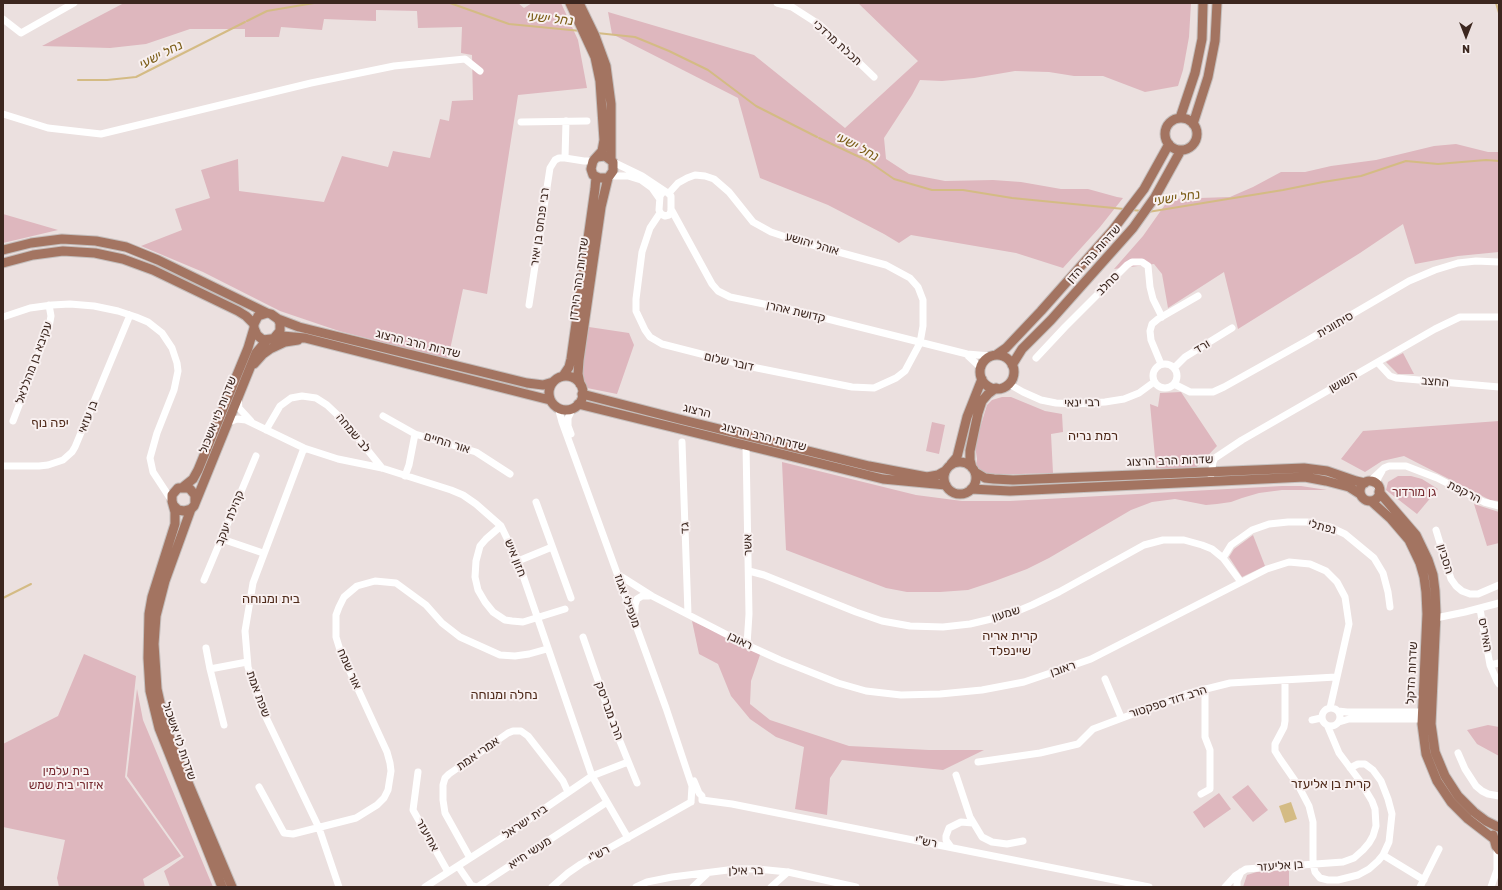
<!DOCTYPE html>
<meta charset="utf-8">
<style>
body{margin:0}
#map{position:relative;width:1502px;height:890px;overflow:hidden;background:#ebe0df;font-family:Rubik,sans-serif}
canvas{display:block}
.frame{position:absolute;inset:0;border:4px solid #3c271f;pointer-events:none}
.north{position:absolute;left:1446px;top:16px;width:40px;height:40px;-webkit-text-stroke:3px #f8f0f0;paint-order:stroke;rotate:180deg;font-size:11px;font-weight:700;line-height:16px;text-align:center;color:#3c271f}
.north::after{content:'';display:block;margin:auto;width:14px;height:18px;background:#3c271f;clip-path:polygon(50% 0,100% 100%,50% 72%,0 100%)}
</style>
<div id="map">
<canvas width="1502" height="890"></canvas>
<div class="frame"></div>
<div class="north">N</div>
</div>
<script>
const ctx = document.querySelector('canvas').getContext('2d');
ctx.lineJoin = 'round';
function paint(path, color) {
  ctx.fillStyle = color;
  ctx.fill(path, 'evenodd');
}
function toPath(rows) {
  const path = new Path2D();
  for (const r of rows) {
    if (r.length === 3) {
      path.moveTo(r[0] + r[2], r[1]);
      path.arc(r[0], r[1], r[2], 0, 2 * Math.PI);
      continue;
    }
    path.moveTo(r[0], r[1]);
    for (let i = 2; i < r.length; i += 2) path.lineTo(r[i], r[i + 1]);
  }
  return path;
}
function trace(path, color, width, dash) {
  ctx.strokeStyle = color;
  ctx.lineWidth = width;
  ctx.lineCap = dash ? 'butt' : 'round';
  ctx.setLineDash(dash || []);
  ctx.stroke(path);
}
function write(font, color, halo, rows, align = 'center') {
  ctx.font = font + ' Rubik,"Noto Sans Hebrew",sans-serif';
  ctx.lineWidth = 4;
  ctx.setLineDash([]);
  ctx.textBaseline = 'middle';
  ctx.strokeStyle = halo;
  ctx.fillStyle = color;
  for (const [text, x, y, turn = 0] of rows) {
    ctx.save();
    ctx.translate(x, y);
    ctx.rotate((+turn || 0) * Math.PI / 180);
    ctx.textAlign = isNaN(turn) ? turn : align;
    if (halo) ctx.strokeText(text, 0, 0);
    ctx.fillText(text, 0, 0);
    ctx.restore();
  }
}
paint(toPath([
 [124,3,518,3,524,8,532,3,561,3,578,40,587,88,518,95,487,294,463,289,448,359,339,331,280,311,203,272,141,246,182,230,175,209,210,198,201,170,238,159,239,191,324,202,342,156,388,167,393,151,430,158,440,119,449,121,452,101,473,100,472,55,461,53,462,27,418,28,417,11,376,10,376,21,324,19,322,30,281,27,279,37,245,37,245,29,190,29,146,44,110,48,42,46],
 [858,3,1191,3,1189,37,1183,70,1178,86,1145,92,1103,76,1074,76,1049,72,1015,71,974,78,942,81,920,80,912,95,884,138,886,159,909,174,945,181,993,180,1021,182,1061,189,1088,189,1117,197,1123,198,1100,227,1063,268,1016,253,911,235,899,243,884,234,828,205,760,178,738,98,612,34,608,12,754,55,845,128,918,61],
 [1456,144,1488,152,1499,152,1499,252,1458,256,1415,264,1403,224,1360,253,1238,329,1224,272,1168,308,1162,274,1154,264,1114,269,1143,236,1169,199,1230,197,1253,187,1281,172,1305,172,1331,166,1376,160,1434,146],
 [3,214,58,230,3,243],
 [589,327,629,333,634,345,617,394,587,388,583,382,581,374],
 [1403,353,1414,374,1398,374,1386,362],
 [1181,392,1217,446,1195,469,1156,468,1150,404,1158,407,1160,393],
 [1002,397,1011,397,1045,411,1062,414,1063,432,1051,434,1053,473,988,475,980,471,976,466,977,459,975,445,983,418,987,405,992,400],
 [1499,421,1499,501,1490,500,1404,456,1382,461,1365,472,1341,459,1363,431],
 [932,422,945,425,939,454,926,451],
 [782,462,916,495,962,501,1010,501,1282,486,1301,486,1327,490,1282,490,1259,493,1242,498,1231,502,1217,504,1206,505,1175,499,1152,502,1131,510,1049,558,1027,569,995,581,968,590,940,592,907,592,886,588,786,550],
 [1398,476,1411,476,1422,479,1438,489,1417,514,1386,490,1388,482],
 [1474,504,1499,512,1499,543,1487,546],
 [1253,535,1265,566,1242,577,1229,557,1234,549],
 [692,621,761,652,751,681,750,704,770,720,849,746,929,750,984,750,943,770,842,760,830,778,827,815,795,809,804,747,776,737,750,719,731,696,718,664,699,654],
 [84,654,136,676,125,777,181,856,143,879,145,887,59,887,57,878,65,840,3,827,3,744,58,716],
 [137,689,143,720,213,887,170,887,164,871,184,857,127,776],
 [1488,725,1499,727,1499,756,1477,744,1467,730],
 [1248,785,1268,810,1253,822,1232,797],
 [1219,793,1231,809,1204,828,1193,812],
 [1289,870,1289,887,1243,887,1247,875,1260,871]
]), '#deb7be');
paint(toPath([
 [1291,802,1297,819,1285,823,1279,806]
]), '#d4bb84');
trace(toPath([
 [450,3,509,24,581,31],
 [1496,3,1499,13],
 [247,21,267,11,314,3],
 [597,33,635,37,669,51,708,70,756,106,817,137],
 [78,80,107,80,136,77,245,22],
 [819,138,868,161,894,179,932,190,963,190,1012,198,1124,209],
 [1132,210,1142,211],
 [1148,212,1283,190,1323,182,1361,176,1406,161,1438,164,1486,160,1499,161],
 [3,598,31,584]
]), '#d4bb84', 2);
const major = toPath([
 [570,3,595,57,600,81,604,140,602,151,593,161,591,169,593,175,599,178,608,178,613,171,613,162,605,156,597,157],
 [579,3,595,36,606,66,611,104,611,160],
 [1180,118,1195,73,1202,39,1203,3],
 [1181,134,16],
 [1193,124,1208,77,1215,41,1217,3],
 [3,250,31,243,62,239,96,241,126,247,158,260,267,313],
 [3,263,33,255,63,251,95,253,123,259,153,270,238,311,246,316,254,324],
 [278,319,299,327,527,383,543,385,553,382],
 [275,337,280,331,280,323,278,319,271,314,267,313,258,316,254,324,254,328,257,335,263,340,271,339,282,336,305,338,550,400],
 [996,355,1006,348,1041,311,1112,231,1144,189,1169,144],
 [997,372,17],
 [254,364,263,354,270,349,285,342,298,340],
 [1012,365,1022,349,1051,320,1133,228,1155,197,1181,150],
 [563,376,569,367,571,359,595,189,596,177],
 [566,393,17],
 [580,384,578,374,579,360,601,207,608,178],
 [582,394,679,419,869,466,927,477,938,475,945,471],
 [578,404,883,479,946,485],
 [960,478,16],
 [951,464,957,457,967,417,982,379],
 [972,468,970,460,970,451,978,413,982,401,988,394,996,388],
 [975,472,985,478,994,479,1013,480,1304,468,1327,471,1356,481,1365,483],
 [1370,491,10],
 [183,487,193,479,198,470,248,348,254,328],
 [971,489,1010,491,1305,477,1326,481,1349,487,1360,494],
 [1379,492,1416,535,1428,560,1433,575,1435,591,1436,614,1431,724,1435,752,1445,776,1458,796,1474,812,1486,821,1498,827],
 [1371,501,1391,519,1409,540,1420,563,1424,577,1426,592,1427,614,1422,724,1426,754,1437,781,1451,802,1468,819,1494,839],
 [195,502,195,495,190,489,187,488,178,488,172,495,172,501,175,512,175,524,152,597,149,614,148,658,150,691,159,728,222,887],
 [173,505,178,510,184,511,191,509,194,506,256,353,267,340],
 [191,509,165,581,156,616,154,644,157,689,165,725,176,754,232,887],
 [1493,835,1496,846,1499,850]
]);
trace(major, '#c4bebc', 11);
trace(toPath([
 [777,3,792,7,820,25,874,77],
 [3,19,21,33,74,3],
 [3,114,48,128,101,134,311,83,394,66,465,59,480,71],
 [521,122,587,121],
 [565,158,566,121],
 [613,162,642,176,666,192],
 [610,176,628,176,641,180,652,188,659,198],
 [663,192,667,192,671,196,671,211,669,215,665,216,661,214,659,210,660,196,663,192],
 [671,209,712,284,718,291,730,297,788,309,967,354,991,356],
 [660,213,650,228,642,252,636,299,636,311,645,330,650,337,662,344,752,367,852,387,874,388,896,378,905,371,920,343,923,326,923,300,918,287,910,278,886,265,798,241,771,232,753,222,729,192,714,179,705,176,695,175,687,178,678,183,669,193],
 [529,305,550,168,555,160,559,158,565,158,584,161,593,161],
 [3,317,30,308,52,305,70,304,94,306,118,311,136,317,148,322,162,333,172,348,177,363,178,371,174,390,157,433,150,458,153,472,172,501],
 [967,355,981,368],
 [1036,358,1065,327,1127,265,1132,262,1142,262,1148,266,1150,287,1153,299,1162,317],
 [1378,363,1390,376,1396,378,1499,387],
 [1161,364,1151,340,1150,331,1152,324,1158,319,1198,296],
 [1165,376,12],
 [1174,368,1185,357,1232,328],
 [1009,384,1023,392,1041,400,1056,403,1075,404,1105,402,1124,399,1139,393,1154,382],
 [1174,384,1190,392,1213,392,1224,387,1308,340,1409,281,1435,270,1458,263,1476,261,1499,262],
 [238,398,239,408,251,421],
 [558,407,562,422,666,708,692,786,691,802],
 [383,416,415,434,476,452,510,474],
 [13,421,49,327,51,316,49,305],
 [229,422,237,419,246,420,304,448,338,459,382,468,451,490,463,495,476,504,501,526,518,561,592,776,628,838],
 [266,430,280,406,291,398,302,396,316,398,327,405,345,422,382,468],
 [571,434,568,426,568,418,573,408],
 [682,442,688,614],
 [746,445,749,614,747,645],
 [304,448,253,583,245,631,248,667,262,709,319,828,339,887],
 [3,466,39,466,48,465,63,460,72,452,75,447,130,315],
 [1211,475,1213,462,1215,458,1242,440,1435,329,1460,317,1499,317],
 [405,476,409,465,415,434],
 [1369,482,1384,468,1389,466,1406,466,1437,478,1484,502,1499,506],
 [1377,486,1378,478,1382,471],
 [536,502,571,598],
 [501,526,486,539,480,546,476,561,475,577,478,590,485,602,493,612,505,620,512,621,523,622,565,609],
 [1436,530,1451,579,1456,586,1462,591,1470,594,1478,594,1499,585],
 [222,539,263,553],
 [1223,558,1231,545,1252,530,1269,524,1288,522,1307,522,1330,527,1345,534,1374,558,1383,573,1388,592,1390,607],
 [518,561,552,547],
 [749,571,764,575,856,612,882,621,910,626,943,627,970,624,1008,615,1032,605,1059,592,1144,545,1163,540,1184,540,1202,545,1212,549,1223,558,1241,582],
 [622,577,652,596,747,645,780,660,838,683,866,691,901,695,940,694,982,690,1024,682,1068,667,1091,659,1267,569,1289,562,1310,564,1326,571,1337,582,1345,597,1349,624,1330,708],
 [204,580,256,456],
 [1480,609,1490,665,1497,681,1499,684],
 [635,611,635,605,637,599,642,596,649,596],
 [1431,619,1465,612,1499,603],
 [583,637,615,729,637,783],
 [206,648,210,669],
 [1490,665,1499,663],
 [1105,679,1121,717],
 [1285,681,1285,721,1284,727,1275,744,1275,751,1280,759,1298,785,1309,806,1313,822,1313,864,1315,872,1320,878,1328,880,1338,880,1358,875,1369,869,1378,861,1383,855,1389,842,1392,814,1388,799,1381,781,1373,770,1365,764,1358,764,1350,768],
 [1331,717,9],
 [1338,711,1347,712,1422,712,1427,714],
 [1312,720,1321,718],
 [1339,722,1349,719,1422,719,1427,717],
 [224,725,210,669,247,662],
 [1458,753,1465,769,1476,786,1482,791,1488,794,1499,796],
 [978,762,1040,753,1078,744,1093,729,1186,694,1230,683,1336,677],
 [418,772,413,810,448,872],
 [956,775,970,817,982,837,992,842,1007,844,1023,841],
 [694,781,699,793,702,796,702,800],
 [259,787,284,833,293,834,356,818,377,805,384,798,388,790,391,771,390,763,387,752,340,650,336,637,336,615,339,607,344,597,357,586,375,581,396,583,426,605,442,623,460,637,500,655,515,656,529,654,547,649],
 [1201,794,1210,789,1210,750,1205,737,1205,689],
 [702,800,732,804,1149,887],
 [951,847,946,840,946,836,949,828,961,822,973,823],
 [1383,855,1424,880],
 [470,858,445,813,443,800,443,785,445,778,449,774,508,733,513,731,521,731,528,736,563,781,568,792],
 [458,866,471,885,476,887,479,886,607,802],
 [425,887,503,837,592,776,628,762],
 [552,887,568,873,581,864,691,802],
 [636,887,647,882,672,877,736,869,757,869,788,872,856,887],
 [693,887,708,873],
 [771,887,788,872],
 [1225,887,1235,876,1246,869,1343,862,1354,858,1363,850,1369,843,1373,836,1376,826,1375,809,1372,801,1360,781,1339,753,1328,727],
 [1237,887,1237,881,1241,872],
 [1420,887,1439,849],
 [1491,887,1497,870,1497,848]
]), '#fff', 7);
trace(major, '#a37461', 9);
write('12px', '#3c271f', '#f8f0f0', [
 ["תכלת מרדכי",837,43,42],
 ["רבי פנחס בן יאיר",540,227,-82],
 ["אוהל יהושע",812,244,16],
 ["שדרות נהר הדן",1094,254,-48],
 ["שדרות נהר הירדן",579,279,-82],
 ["סחלב",1108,284,-45],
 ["קדושת אהרן",796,312,13],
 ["סיתוונית",1335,325,-30],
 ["שדרות הרב הרצוג",418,344,14],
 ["ורד",1202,347,-32],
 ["דובר שלום",729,362,13],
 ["עקיבא בן מהללאל",34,363,-70],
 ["השושן",1343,382,-30],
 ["החצב",1435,382,5],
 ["רבי ינאי",1082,403,-1],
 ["הרצוג",697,411,14],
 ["שדרות לוי אשכול",218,415,-68],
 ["בן עזאי",88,417,-68],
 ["לב שמחה",353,433,50],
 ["שדרות הרב הרצוג",764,437,14],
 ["אור החיים",447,443,17],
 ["שדרות הרב הרצוג",1170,461,-2],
 ["הרקפת",1464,492,27],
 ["קהילת יעקב",230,518,-68],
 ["נפתלי",1322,527,15],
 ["גד",685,528,-92],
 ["אשר",748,545,-91],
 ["חזון איש",515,558,68],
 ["הסביון",1445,559,73],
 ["מעפילי אגוז",627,601,70],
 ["שמעון",1006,614,-17],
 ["האיריס",1485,635,80],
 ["ראובן",740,641,26],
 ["אור שמח",349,669,66],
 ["ראובן",1063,669,-19],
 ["שדרות הדקל",1412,673,-87],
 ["שפת אמת",258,694,70],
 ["הרב דוד ספקטור",1168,702,-18],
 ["הרב מבריסק",609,711,70],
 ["שדרות לוי אשכול",179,741,71],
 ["אמרי אמת",478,754,-35],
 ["בית ישראל",525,822,-34],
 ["אחיעזר",427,835,61],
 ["רש\"י",926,842,11],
 ["מעשי חייא",530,853,-33],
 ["רש\"י",599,854,-29],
 ["בן אליעזר",1280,866,-4],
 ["בר אילן",746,871,-1]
]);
write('12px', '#75282e', '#f8f0f0', [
 ["גן מורדוך",1414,493],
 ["בית עלמין",66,772],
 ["איזורי בית שמש",66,786]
]);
write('italic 13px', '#7b5d17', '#f8f0f0', [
 ["נחל ישעי",550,19,6],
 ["נחל ישעי",161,55,-27],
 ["נחל ישעי",857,147,28],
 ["נחל ישעי",1177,198,-9]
]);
write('13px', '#4f2a1a', '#f8f0f0', [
 ["יפה נוף",50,423],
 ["רמת נריה",1093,436],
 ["בית ומנוחה",271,599],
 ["קרית אריה",1010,636],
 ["שיינפלד",1010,651],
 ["נחלה ומנוחה",504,695],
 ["קרית בן אליעזר",1331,784]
]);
</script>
